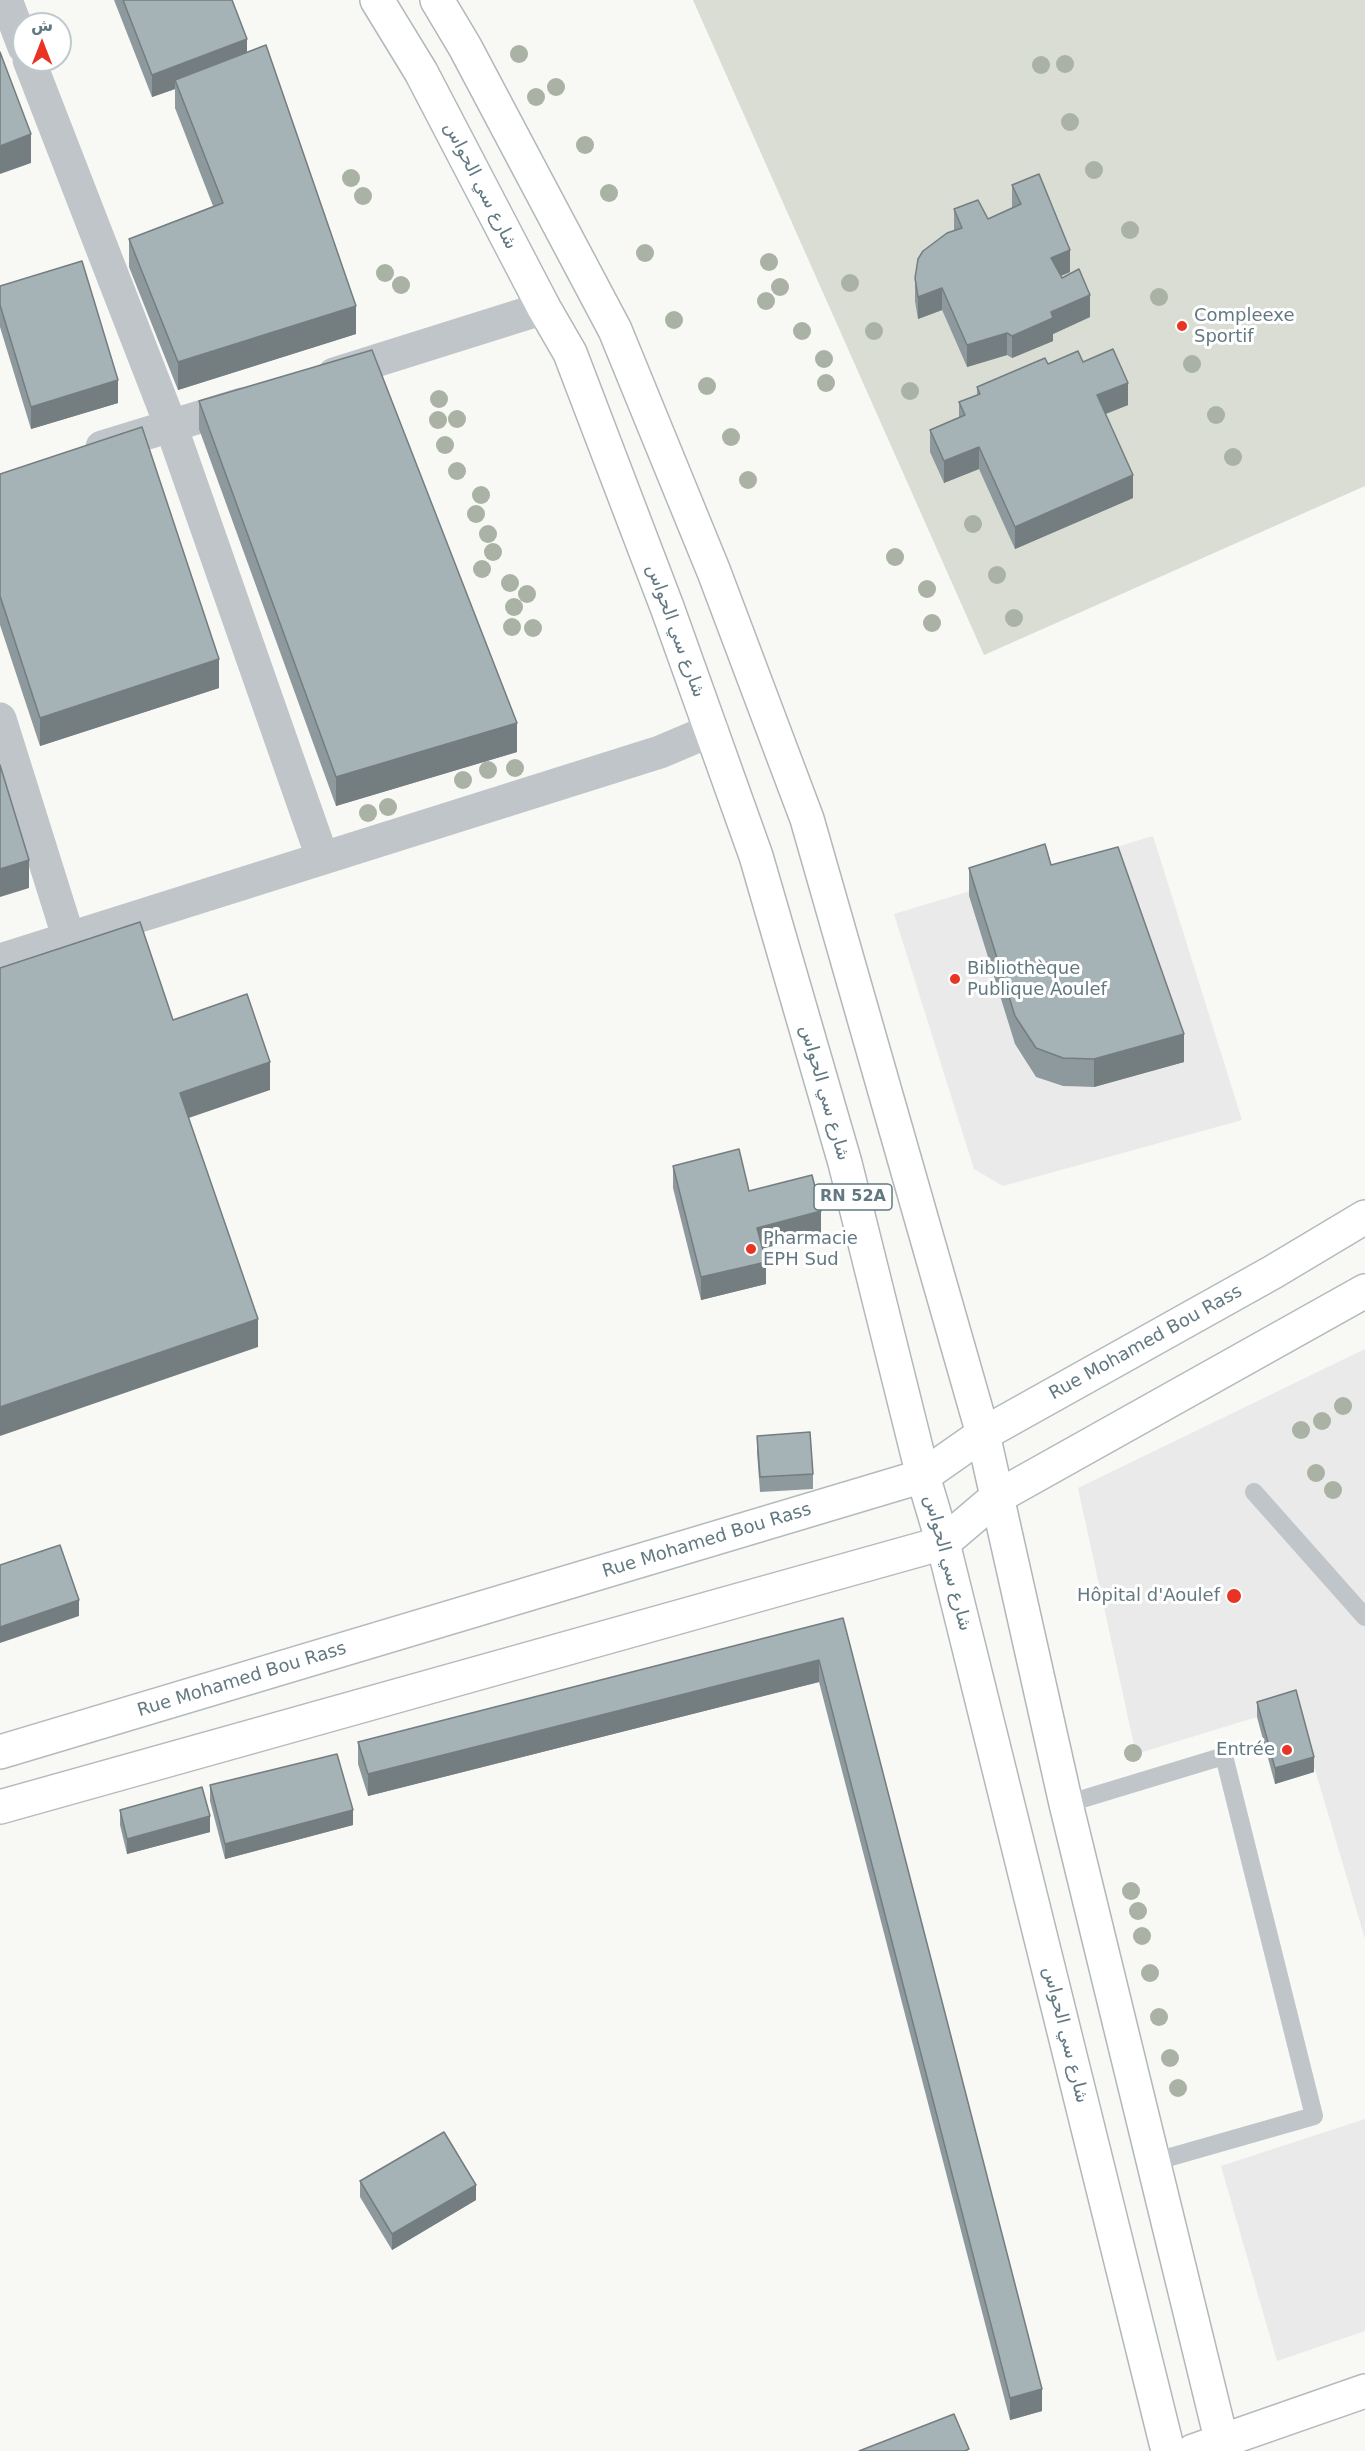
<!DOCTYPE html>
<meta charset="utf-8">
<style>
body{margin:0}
#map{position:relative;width:1365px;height:2451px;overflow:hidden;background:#f8f8f5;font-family:"DejaVu Sans",Vazirmatn,sans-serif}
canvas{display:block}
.north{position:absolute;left:12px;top:12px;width:60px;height:60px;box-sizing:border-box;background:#fff;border:2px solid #c0c9cd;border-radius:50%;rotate:0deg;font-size:16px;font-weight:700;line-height:24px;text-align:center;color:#627982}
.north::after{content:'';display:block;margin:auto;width:21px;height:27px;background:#e93324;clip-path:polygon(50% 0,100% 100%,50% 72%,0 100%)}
</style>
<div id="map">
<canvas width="1365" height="2451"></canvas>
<div class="north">ش</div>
</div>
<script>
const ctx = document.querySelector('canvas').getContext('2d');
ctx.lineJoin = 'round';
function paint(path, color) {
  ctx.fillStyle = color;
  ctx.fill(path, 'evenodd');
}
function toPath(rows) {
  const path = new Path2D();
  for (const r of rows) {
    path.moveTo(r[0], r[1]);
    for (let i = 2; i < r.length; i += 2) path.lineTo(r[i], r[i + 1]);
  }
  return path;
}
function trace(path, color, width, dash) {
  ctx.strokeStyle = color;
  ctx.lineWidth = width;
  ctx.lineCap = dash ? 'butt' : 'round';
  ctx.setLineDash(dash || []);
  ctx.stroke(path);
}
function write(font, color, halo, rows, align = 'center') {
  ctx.font = font + ' "DejaVu Sans",Vazirmatn,sans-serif';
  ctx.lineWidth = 6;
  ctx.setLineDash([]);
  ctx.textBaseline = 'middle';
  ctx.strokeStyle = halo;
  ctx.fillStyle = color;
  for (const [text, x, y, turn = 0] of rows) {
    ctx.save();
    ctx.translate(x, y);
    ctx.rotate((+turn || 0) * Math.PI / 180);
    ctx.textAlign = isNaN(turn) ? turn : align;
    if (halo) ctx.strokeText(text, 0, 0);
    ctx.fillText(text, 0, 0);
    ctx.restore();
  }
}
paint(toPath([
 [1153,836,1242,1120,1003,1186,974,1169,894,914],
 [969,897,1094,1087,1063,1086,1036,1077,1015,1044],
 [1365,1349,1365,1939,1296,1705,1136,1754,1078,1488],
 [1365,2119,1365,2331,1277,2361,1221,2166]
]), '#e9eae9');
paint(toPath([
 [693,0,1365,0,1365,486,984,655],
 [1070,271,1051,280,967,367,942,310],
 [931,452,1132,497,979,469,945,483]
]), '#d9ddd4');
const secondary = toPath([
 [0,1752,923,1476,983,1434,1273,1272,1365,1217],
 [0,1807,943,1543,997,1497,1365,1291],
 [1193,2451,1365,2391]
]);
const primary = toPath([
 [377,0,421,72,544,308,570,353,667,607,756,856,845,1163,923,1476,943,1543,1168,2451],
 [437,0,465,47,615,330,714,572,807,819,983,1434,1066,1804,1224,2451]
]);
trace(secondary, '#b3bbbf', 36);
trace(primary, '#b0b8bb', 36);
trace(toPath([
 [1254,1492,1365,1617],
 [1066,1804,1224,1756,1314,2116,1153,2162]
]), '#bfc5c8', 18);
trace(toPath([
 [6,0,24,47],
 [29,60,171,426,322,857],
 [334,374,544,308],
 [102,447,242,404],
 [0,719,69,939],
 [0,960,660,752,712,730]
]), '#bfc5c8', 33);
trace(secondary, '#fff', 33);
trace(primary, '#fff', 33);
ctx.fillStyle = '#a9b2a4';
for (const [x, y] of [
 [519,54],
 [1065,64],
 [1041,65],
 [556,87],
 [536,97],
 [1070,122],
 [585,145],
 [1094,170],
 [351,178],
 [609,193],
 [363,196],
 [1130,230],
 [645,253],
 [769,262],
 [385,273],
 [850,283],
 [401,285],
 [780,287],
 [1159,297],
 [766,301],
 [674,320],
 [802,331],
 [874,331],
 [824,359],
 [1192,364],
 [826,383],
 [707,386],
 [910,391],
 [439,399],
 [1216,415],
 [457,419],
 [438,420],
 [731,437],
 [445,445],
 [1233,457],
 [457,471],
 [748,480],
 [481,495],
 [476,514],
 [973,524],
 [488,534],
 [493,552],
 [895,557],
 [482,569],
 [997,575],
 [510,583],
 [927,589],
 [527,594],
 [514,607],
 [1014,618],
 [932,623],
 [512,627],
 [533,628],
 [515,768],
 [488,770],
 [463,780],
 [388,807],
 [368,813],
 [1343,1406],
 [1322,1421],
 [1301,1430],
 [1316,1473],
 [1333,1490],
 [1133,1753],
 [1131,1891],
 [1138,1911],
 [1142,1936],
 [1150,1973],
 [1159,2017],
 [1170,2058],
 [1178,2088]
]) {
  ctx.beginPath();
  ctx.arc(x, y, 9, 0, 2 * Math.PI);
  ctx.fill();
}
paint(toPath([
 [114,0,232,0,247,53,356,334,178,390,129,267,129,239,213,206,175,108,175,89,152,97],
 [1012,185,1070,272,1061,276,1090,317,1053,334,1053,341,1012,358,1007,355,967,367,942,310,918,319,915,301,915,278,954,230,954,209,988,219,1012,208],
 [0,286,118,403,31,429,0,327],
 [1083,362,1128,405,1106,414,1133,498,1015,549,979,469,944,483,930,452,930,430,959,417,959,402,977,395,977,387,1048,364],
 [199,401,517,752,336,806,199,429],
 [0,474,219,688,40,746,0,625],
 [1051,865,1184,1062,1094,1087,1063,1086,1036,1077,1015,1044,969,896,969,868],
 [673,1166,749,1191,821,1234,762,1248,766,1284,701,1300,673,1188],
 [757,1436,813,1474,813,1489,760,1492,757,1452],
 [843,1618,1042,2411,1010,2420,819,1682,368,1796,358,1764,358,1742],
 [1257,1702,1314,1772,1275,1784,1257,1717],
 [210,1785,353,1825,225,1859,210,1801],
 [120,1810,210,1832,127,1854,120,1825],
 [360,2181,476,2200,392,2250,360,2197]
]), '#8e999d');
paint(toPath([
 [247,39,247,61,175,80,175,89,152,97,152,75],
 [31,134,31,163,0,174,0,146],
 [1070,250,1070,272,1051,280,1051,258],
 [942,288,942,310,918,319,918,297],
 [1090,295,1090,317,1053,334,1053,341,1012,358,1012,336,1051,312],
 [356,306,356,334,178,390,178,362],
 [1007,333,1007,355,967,367,967,345],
 [118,380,118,403,31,429,31,407],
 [1128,383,1128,405,1097,417,1097,395],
 [979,447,979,469,944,483,944,461],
 [1133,475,1133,498,1015,549,1015,527],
 [219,659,219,688,40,746,40,718],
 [517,723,517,752,336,806,336,777],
 [29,860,29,888,0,897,0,869],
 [1184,1034,1184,1062,1094,1087,1094,1059],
 [270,1062,270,1090,180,1121,180,1093],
 [821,1211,821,1234,757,1250,757,1228],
 [766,1262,766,1284,701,1300,701,1277],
 [258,1319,258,1347,0,1436,0,1407],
 [79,1600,79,1616,0,1643,0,1627],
 [819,1660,819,1682,368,1796,368,1774],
 [1314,1757,1314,1772,1275,1784,1275,1768],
 [353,1810,353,1825,225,1859,225,1844],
 [210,1816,210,1832,127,1854,127,1839],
 [476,2185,476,2200,392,2250,392,2234],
 [1042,2389,1042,2411,1010,2420,1010,2398]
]), '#747d7f');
const building = toPath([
 [123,0,232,0,247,39,152,75,123,0],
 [266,45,356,306,178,362,129,239,223,203,175,80,266,45],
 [0,52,31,134,0,146,0,52],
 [1039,174,1070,250,1051,258,1062,278,1079,269,1090,295,1051,312,1053,318,1012,336,1007,333,967,345,942,288,918,297,915,278,918,259,923,251,947,233,962,228,954,209,978,200,988,219,1021,204,1012,185,1039,174],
 [82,261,118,380,31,407,0,305,0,286,82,261],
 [1113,349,1128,383,1097,395,1133,475,1015,527,979,447,944,461,930,430,965,415,959,402,980,394,977,387,1045,358,1048,364,1078,351,1083,362,1113,349],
 [372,350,517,723,336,777,199,401,372,350],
 [142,427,219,659,40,718,0,596,0,474,142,427],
 [0,765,29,860,0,869,0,765],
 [1045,844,1051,865,1118,847,1184,1034,1094,1059,1063,1058,1036,1048,1015,1016,969,868,1045,844],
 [140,922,173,1020,247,994,270,1062,180,1093,258,1319,0,1407,0,968,140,922],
 [739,1149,749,1191,812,1175,821,1211,757,1228,766,1262,701,1277,673,1166,739,1149],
 [810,1432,813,1474,760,1477,757,1436,810,1432],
 [60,1545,79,1600,0,1627,0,1565,60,1545],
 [843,1618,1042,2389,1010,2398,819,1660,368,1774,358,1742,843,1618],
 [1296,1690,1314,1757,1275,1768,1257,1702,1296,1690],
 [337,1754,353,1810,225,1844,210,1785,337,1754],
 [202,1787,210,1816,127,1839,120,1810,202,1787],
 [444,2132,476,2185,392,2234,360,2181,444,2132],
 [954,2414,969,2449,965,2451,859,2451,954,2414]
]);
paint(building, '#a5b2b6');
trace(building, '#747d7f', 1.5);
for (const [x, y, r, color] of [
 [1182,326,6,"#e93324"],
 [955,979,6,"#e93324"],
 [751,1249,6,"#e93324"],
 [1234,1596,8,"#e93324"],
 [1287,1750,6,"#e93324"]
]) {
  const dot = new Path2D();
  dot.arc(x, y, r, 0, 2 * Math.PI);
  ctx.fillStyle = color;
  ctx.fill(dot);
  trace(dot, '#fff', 2);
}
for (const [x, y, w] of [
 [853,1197,78]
]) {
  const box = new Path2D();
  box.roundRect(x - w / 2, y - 13, w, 26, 4.5);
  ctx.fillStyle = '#fff';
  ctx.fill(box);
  trace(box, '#627982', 1.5);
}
write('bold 16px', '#627982', null, [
 ["RN 52A",853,1197]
]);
write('18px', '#627982', '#fff', [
 ["شارع سي الحواس",480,186,63],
 ["شارع سي الحواس",675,631,70],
 ["شارع سي الحواس",824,1093,74],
 ["Rue Mohamed Bou Rass",1146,1343,-29],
 ["Rue Mohamed Bou Rass",707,1541,-17],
 ["شارع سي الحواس",947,1563,75],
 ["Rue Mohamed Bou Rass",242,1680,-17],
 ["شارع سي الحواس",1065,2035,76]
]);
write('18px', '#627982', '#fff', [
 ["Compleexe",1194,316],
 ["Sportif",1194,337],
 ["Bibliothèque",967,969],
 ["Publique Aoulef",967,990],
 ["Pharmacie",763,1239],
 ["EPH Sud",763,1260],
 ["Hôpital d'Aoulef",1220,1596,"right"],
 ["Entrée",1275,1750,"right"]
], 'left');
</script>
